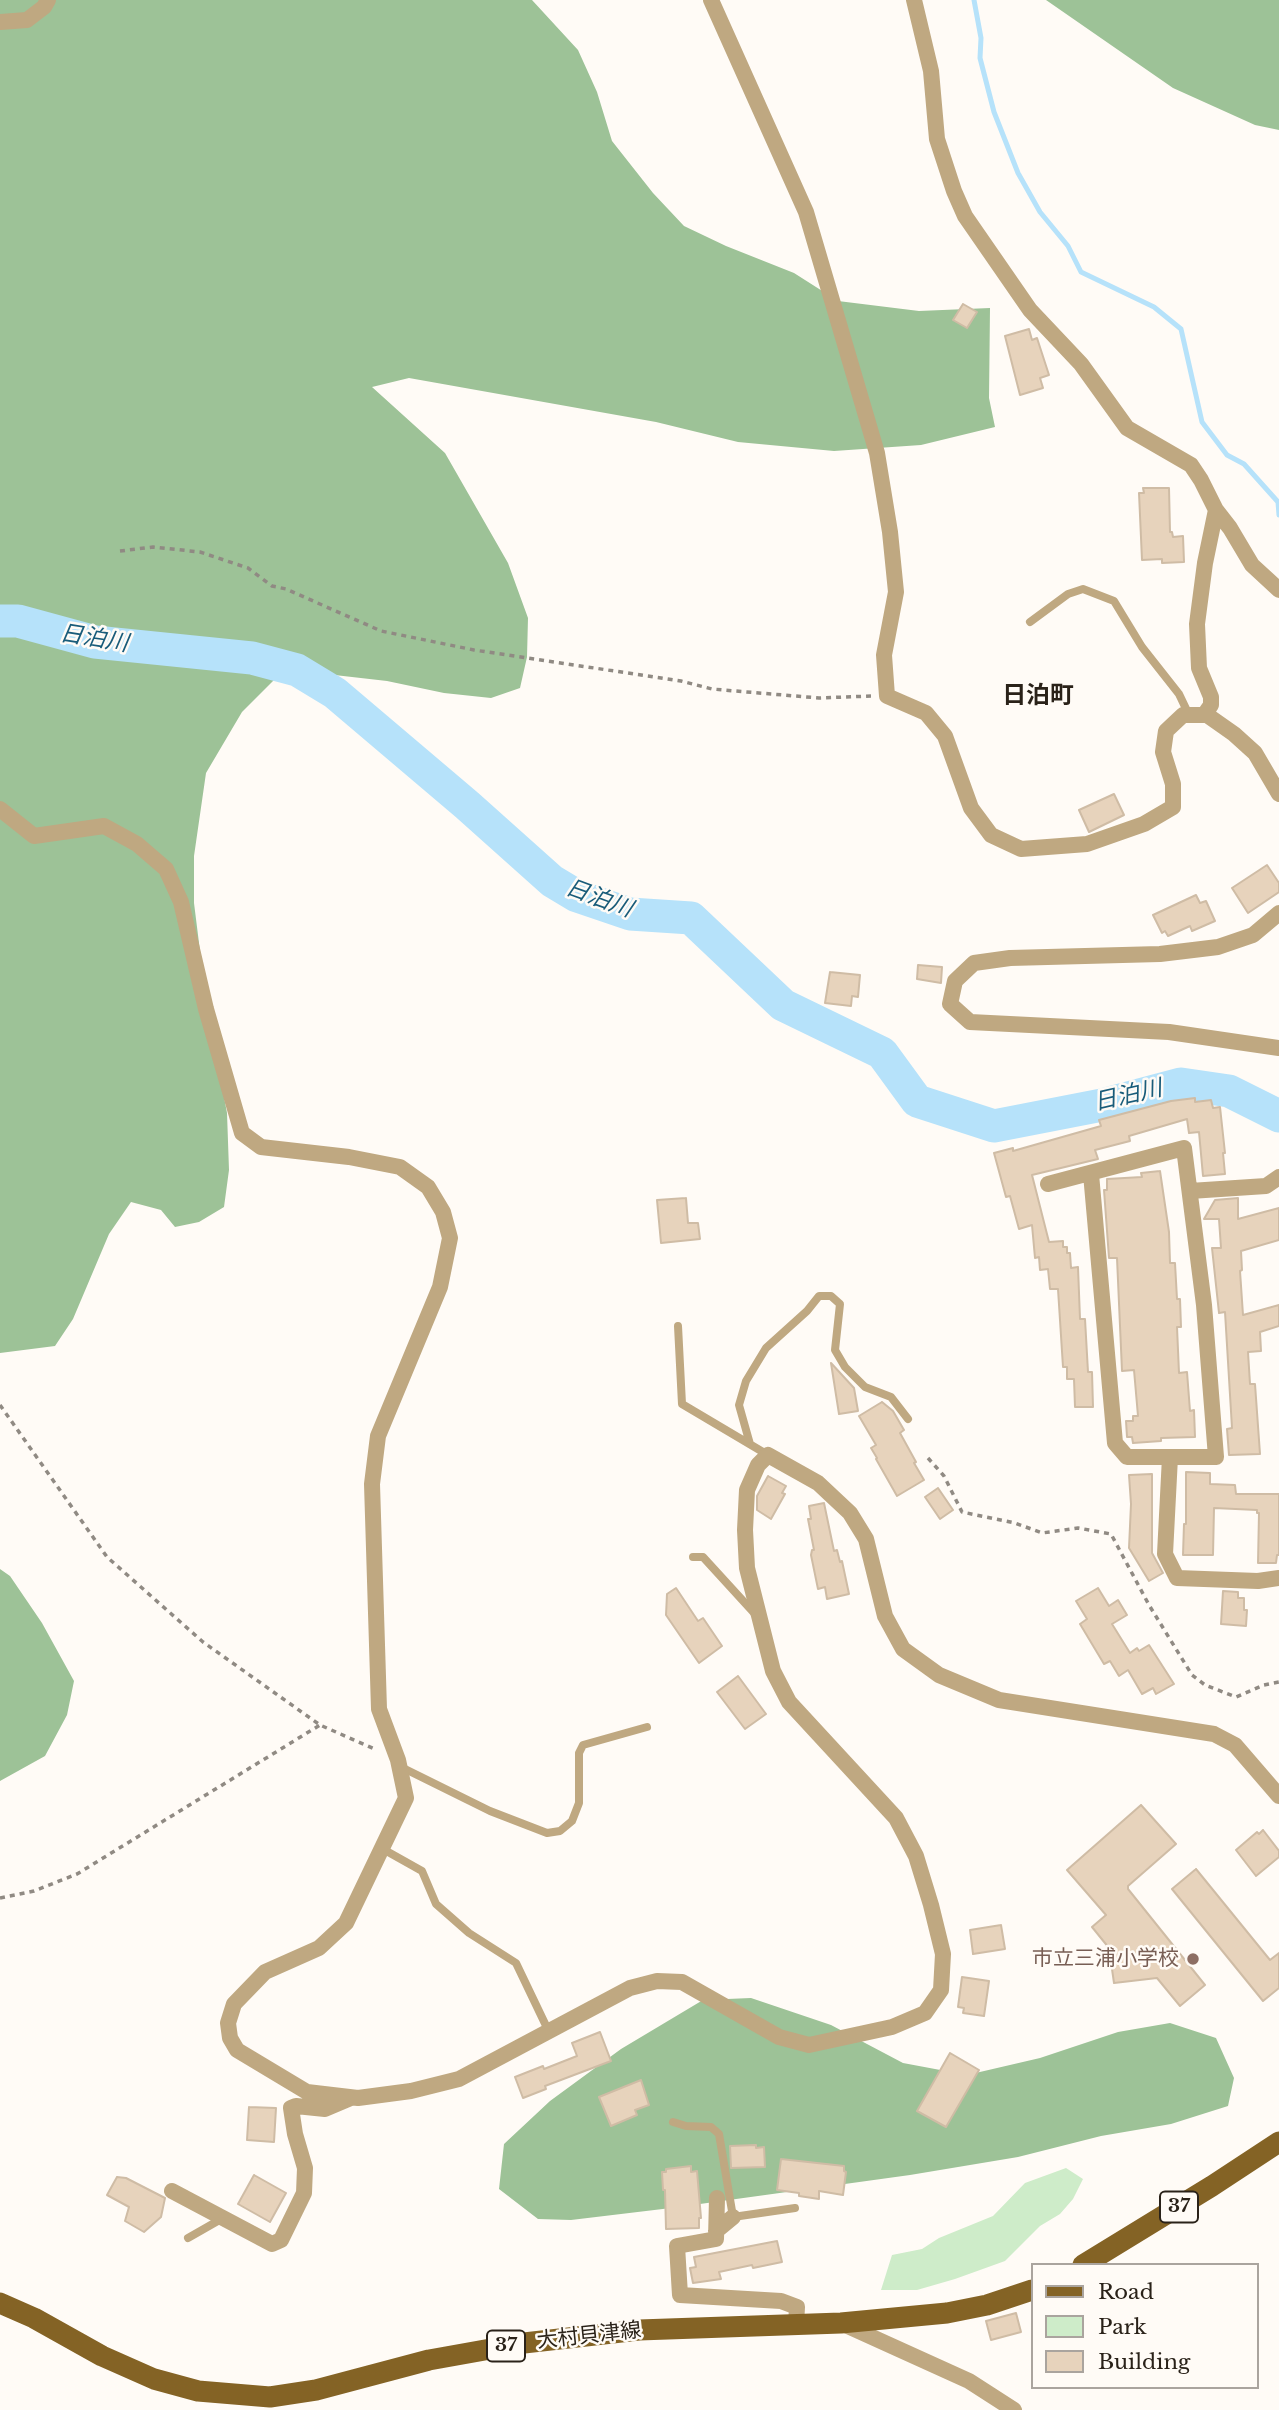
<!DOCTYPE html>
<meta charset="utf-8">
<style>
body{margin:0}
#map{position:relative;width:1279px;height:2410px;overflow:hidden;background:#fffbf6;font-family:"Libre Baskerville",serif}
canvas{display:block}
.legend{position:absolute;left:1031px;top:2263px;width:228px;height:126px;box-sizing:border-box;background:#fffbf6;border:2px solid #aaa49e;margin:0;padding:9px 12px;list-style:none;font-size:21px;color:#2a2219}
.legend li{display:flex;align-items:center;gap:14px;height:35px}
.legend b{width:35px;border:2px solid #aaa49e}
</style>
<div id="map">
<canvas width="1279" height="2410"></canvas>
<ul class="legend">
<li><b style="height:9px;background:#846325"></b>Road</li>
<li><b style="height:19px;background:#ceecc9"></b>Park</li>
<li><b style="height:19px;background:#e7d3bc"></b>Building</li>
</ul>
</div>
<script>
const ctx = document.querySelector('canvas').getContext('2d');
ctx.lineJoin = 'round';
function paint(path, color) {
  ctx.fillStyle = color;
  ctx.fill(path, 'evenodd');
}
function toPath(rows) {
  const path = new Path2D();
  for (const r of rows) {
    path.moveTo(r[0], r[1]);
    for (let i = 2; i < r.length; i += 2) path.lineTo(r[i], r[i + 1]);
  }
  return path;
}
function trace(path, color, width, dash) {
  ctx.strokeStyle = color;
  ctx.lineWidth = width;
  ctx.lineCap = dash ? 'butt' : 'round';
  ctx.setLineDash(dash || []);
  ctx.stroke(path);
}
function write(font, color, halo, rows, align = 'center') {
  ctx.font = font + ' "Libre Baskerville","Noto Sans JP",serif';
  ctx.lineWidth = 5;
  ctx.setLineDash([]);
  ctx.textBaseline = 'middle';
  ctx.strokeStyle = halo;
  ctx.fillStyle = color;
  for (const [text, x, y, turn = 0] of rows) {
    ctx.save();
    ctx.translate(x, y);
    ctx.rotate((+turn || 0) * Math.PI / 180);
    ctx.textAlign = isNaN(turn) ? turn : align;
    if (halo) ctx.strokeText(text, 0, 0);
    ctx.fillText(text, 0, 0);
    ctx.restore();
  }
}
paint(toPath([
 [1066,2168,1083,2179,1073,2199,1060,2214,1040,2226,1005,2261,955,2279,917,2290,881,2290,892,2255,922,2249,939,2238,993,2216,1025,2183]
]), '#ceecc9');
paint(toPath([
 [0,0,532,0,578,50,597,92,612,141,653,193,684,226,726,246,794,273,838,301,919,311,990,308,989,398,995,427,921,445,834,451,738,442,656,422,409,378,372,387,445,453,508,563,528,618,527,657,520,688,491,698,444,693,387,681,317,673,287,667,242,712,206,773,194,856,194,903,206,999,227,1113,229,1170,224,1207,199,1222,175,1227,161,1210,131,1202,109,1234,73,1319,55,1346,0,1353],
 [1046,0,1279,0,1279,130,1255,125,1173,88],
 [0,1569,10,1576,42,1623,74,1681,67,1715,45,1756,0,1781],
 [751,1998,831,2025,903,2063,967,2075,1040,2058,1118,2032,1170,2023,1216,2038,1234,2078,1228,2106,1171,2124,1101,2136,1018,2157,910,2175,671,2208,571,2220,538,2219,499,2189,504,2144,550,2101,621,2049,703,2000]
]), '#9dc297');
trace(toPath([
 [974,0,981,38,980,58,994,112,1018,173,1040,212,1068,246,1081,272,1154,307,1181,329,1202,422,1227,455,1244,464,1278,502,1279,515]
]), '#b6e2fa', 5);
trace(toPath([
 [0,621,18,621,95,642,252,658,297,670,335,693,467,805,552,881,577,896,630,914,691,918,783,1005,882,1053,917,1101,994,1126,1102,1105,1181,1084,1229,1091,1279,1116]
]), '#b6e2fa', 33);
const building = toPath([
 [963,304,977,312,967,328,953,320,963,304],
 [1029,329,1032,340,1037,338,1049,375,1040,378,1043,388,1020,395,1005,336,1029,329],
 [1143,488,1169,488,1170,532,1172,532,1173,537,1183,536,1184,562,1162,563,1162,559,1142,560,1139,493,1144,493,1143,488],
 [1114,794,1124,815,1089,832,1079,810,1114,794],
 [1267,865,1279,883,1279,892,1248,913,1232,888,1267,865],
 [1196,895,1200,903,1206,901,1215,921,1192,931,1190,926,1168,936,1165,931,1162,933,1153,915,1196,895],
 [918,965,942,967,941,983,917,979,918,965],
 [830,972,860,975,858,997,852,996,851,1006,825,1003,830,972],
 [1195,1098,1195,1102,1211,1100,1213,1108,1220,1107,1225,1153,1223,1153,1225,1174,1203,1176,1199,1132,1189,1133,1187,1119,1129,1136,1130,1141,1095,1150,1098,1159,1032,1175,1049,1242,1063,1241,1063,1247,1067,1247,1067,1253,1070,1253,1071,1268,1078,1267,1080,1319,1085,1319,1088,1372,1092,1372,1093,1407,1075,1407,1074,1379,1067,1379,1067,1367,1063,1367,1058,1289,1050,1289,1048,1269,1040,1270,1039,1257,1035,1258,1032,1225,1019,1229,1010,1196,1006,1197,994,1153,1013,1148,1013,1151,1101,1126,1099,1120,1171,1101,1195,1098],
 [1160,1171,1169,1232,1170,1263,1175,1263,1177,1299,1180,1299,1181,1327,1177,1327,1179,1373,1187,1372,1190,1411,1194,1410,1195,1437,1161,1438,1161,1441,1133,1443,1132,1437,1127,1437,1126,1421,1133,1421,1133,1416,1138,1416,1134,1370,1122,1371,1117,1258,1109,1258,1104,1190,1107,1190,1107,1179,1142,1177,1141,1173,1160,1171],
 [686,1198,688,1223,698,1223,700,1239,661,1243,657,1200,686,1198],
 [1238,1198,1238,1219,1279,1208,1279,1240,1241,1251,1242,1270,1240,1271,1243,1315,1279,1305,1279,1326,1260,1332,1261,1351,1248,1352,1250,1384,1255,1384,1260,1454,1229,1455,1227,1429,1232,1428,1225,1312,1219,1313,1212,1248,1221,1248,1219,1219,1204,1219,1215,1200,1238,1198],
 [831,1363,854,1388,858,1411,839,1414,831,1363],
 [882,1402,893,1411,904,1430,900,1433,916,1462,914,1463,924,1480,897,1496,876,1459,877,1458,871,1448,876,1445,859,1416,882,1402],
 [1186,1472,1210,1473,1210,1484,1235,1485,1236,1494,1279,1494,1279,1555,1277,1555,1276,1563,1258,1563,1259,1513,1257,1513,1257,1510,1214,1508,1213,1555,1183,1555,1184,1524,1186,1524,1186,1472],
 [1152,1474,1152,1553,1163,1573,1149,1581,1129,1548,1131,1504,1129,1475,1152,1474],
 [768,1476,786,1486,782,1493,785,1494,771,1519,757,1510,757,1496,768,1476],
 [938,1488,953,1510,940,1519,925,1497,938,1488],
 [824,1503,834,1551,837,1550,840,1562,842,1561,849,1594,827,1599,825,1587,818,1589,811,1555,812,1550,814,1550,808,1519,811,1519,809,1506,824,1503],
 [676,1588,698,1621,703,1618,722,1646,699,1663,666,1615,667,1594,676,1588],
 [1098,1588,1109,1606,1118,1600,1127,1615,1112,1624,1130,1653,1137,1648,1139,1651,1149,1645,1174,1684,1156,1694,1153,1688,1142,1694,1128,1670,1119,1676,1110,1661,1104,1664,1080,1624,1087,1619,1076,1601,1098,1588],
 [1223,1591,1238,1592,1238,1598,1244,1598,1244,1610,1247,1610,1246,1626,1221,1624,1223,1591],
 [738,1676,766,1714,745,1729,717,1692,738,1676],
 [1141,1805,1176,1844,1128,1886,1128,1889,1205,1985,1180,2006,1157,1978,1114,1983,1109,1948,1092,1927,1106,1915,1067,1870,1141,1805],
 [1263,1830,1279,1851,1279,1857,1256,1876,1236,1850,1257,1832,1259,1834,1263,1830],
 [1196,1869,1270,1960,1279,1953,1279,1988,1263,2001,1172,1889,1196,1869],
 [1001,1925,1005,1949,973,1954,970,1930,1001,1925],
 [962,1977,989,1981,984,2016,963,2013,964,2008,958,2007,962,1977],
 [600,2032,611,2061,545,2086,546,2089,523,2098,515,2077,543,2066,544,2069,577,2056,572,2043,600,2032],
 [950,2053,979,2070,946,2127,917,2111,950,2053],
 [641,2080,649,2105,635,2110,637,2115,611,2126,599,2097,641,2080],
 [249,2107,276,2108,274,2142,247,2140,249,2107],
 [756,2145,756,2148,764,2147,765,2167,731,2168,730,2146,756,2145],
 [781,2159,844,2166,844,2171,846,2172,843,2195,819,2191,819,2199,799,2196,799,2193,777,2190,781,2159],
 [691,2166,691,2172,697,2171,701,2218,699,2218,699,2228,666,2229,665,2190,663,2190,662,2172,666,2172,666,2169,691,2166],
 [254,2175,286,2193,270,2222,238,2204,254,2175],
 [117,2177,126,2178,165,2198,161,2217,144,2232,125,2221,129,2207,107,2195,117,2177],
 [777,2241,782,2262,753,2268,752,2265,719,2272,721,2279,693,2283,690,2268,696,2267,694,2257,777,2241],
 [1016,2313,1021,2332,991,2340,986,2321,1016,2313]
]);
paint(building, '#e7d3bc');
trace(building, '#cfbca5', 2);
trace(toPath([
 [120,551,153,547,200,552,248,568,272,586,286,589,381,631,474,650,681,681,712,689,819,698,871,696],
 [0,1405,107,1557,203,1642,320,1725,377,1750],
 [928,1458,944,1476,962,1512,1015,1523,1042,1533,1078,1528,1111,1534,1149,1605,1192,1675,1205,1685,1236,1697,1264,1685,1279,1682],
 [0,1898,34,1891,77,1874,320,1725]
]), '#908a83', 3.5, [5, 5]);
trace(toPath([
 [1030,622,1068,594,1083,589,1114,601,1142,647,1179,694,1189,715],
 [678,1326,682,1404,768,1455],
 [750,1444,739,1405,746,1381,766,1348,807,1311,819,1296,831,1296,840,1304,835,1350,845,1367,865,1387,891,1397,908,1419],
 [693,1557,703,1557,756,1615],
 [399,1766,490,1811,547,1833,560,1831,572,1821,579,1803,579,1753,583,1745,647,1727],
 [381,1848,422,1871,436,1904,469,1933,516,1963,549,2032],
 [673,2122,686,2126,711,2127,719,2134,733,2217,795,2208],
 [188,2238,223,2218]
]), '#bfa881', 8);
trace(toPath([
 [711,0,806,212,877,453,890,532,896,592,884,655,887,696,926,713,945,736,971,808,991,835,1021,849,1087,844,1144,824,1173,807,1173,784,1163,752,1166,731,1183,715,1207,715,1234,734,1255,753,1279,794],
 [914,0,931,71,937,139,954,191,965,216,1030,310,1081,364,1127,428,1191,465,1201,480,1216,510],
 [0,22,27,20,44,7,48,0],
 [1204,715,1211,705,1211,697,1199,668,1197,624,1205,563,1216,510,1230,528,1252,565,1279,590],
 [0,809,34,836,104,826,137,844,166,869,181,902,206,1009,242,1133,261,1147,349,1157,400,1167,428,1187,443,1212,450,1238,440,1287,378,1436,372,1484,379,1709,398,1760,406,1798,346,1923,319,1948,265,1972,234,2004,228,2023,230,2038,237,2050,307,2092,358,2098,411,2091,459,2079,630,1988,657,1981,682,1982,779,2037,809,2045,892,2027,925,2013,941,1990,943,1954,931,1905,916,1856,896,1818,789,1702,773,1671,747,1568,745,1530,747,1490,758,1465,768,1455,818,1483,850,1513,866,1539,885,1616,903,1649,939,1675,999,1700,1214,1734,1235,1745,1279,1796],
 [1279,913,1253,935,1218,947,1160,954,1010,958,974,963,955,981,950,1004,970,1022,1169,1032,1279,1048],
 [1048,1184,1184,1148,1204,1305,1216,1457,1127,1457,1115,1443,1091,1174],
 [1190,1191,1266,1186,1279,1177],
 [1170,1457,1165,1554,1177,1578,1258,1581,1279,1578],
 [172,2191,272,2244,281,2240,304,2193,305,2168,295,2134,291,2108,296,2106,325,2109,351,2098],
 [717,2198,716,2239,677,2246,680,2295,781,2301,797,2307,796,2325],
 [716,2231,733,2217],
 [841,2323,969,2381,1014,2410]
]), '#bfa881', 16);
trace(toPath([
 [1083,2265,1212,2186,1279,2142],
 [0,2303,34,2318,102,2356,154,2379,198,2391,270,2397,316,2390,429,2360,524,2343,639,2330,841,2323,947,2313,987,2305,1032,2290]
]), '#846325', 21);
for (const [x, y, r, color] of [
 [1193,1959,7,"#8d6e63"]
]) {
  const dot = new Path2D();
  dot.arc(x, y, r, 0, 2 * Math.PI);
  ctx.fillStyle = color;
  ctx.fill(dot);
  trace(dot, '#fffbf6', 2.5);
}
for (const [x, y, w] of [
 [1179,2207,38],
 [506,2346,38]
]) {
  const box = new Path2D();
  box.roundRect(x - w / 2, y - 15.5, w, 31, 5);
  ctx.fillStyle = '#fffbf6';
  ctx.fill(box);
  trace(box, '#2a2219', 2);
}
write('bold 19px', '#2a2219', null, [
 ["37",1179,2207],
 ["37",506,2346]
]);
write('21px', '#785e54', '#fffbf6', [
 ["市立三浦小学校",1179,1959]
], 'right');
write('21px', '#2a2219', '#fffbf6', [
 ["大村貝津線",589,2336,-6]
]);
write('italic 23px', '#195c7a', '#fffbf6', [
 ["日泊川",94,639,9],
 ["日泊川",599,899,20],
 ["日泊川",1128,1096,-13]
]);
write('bold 24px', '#2a2219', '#fffbf6', [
 ["日泊町",1038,696]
]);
</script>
